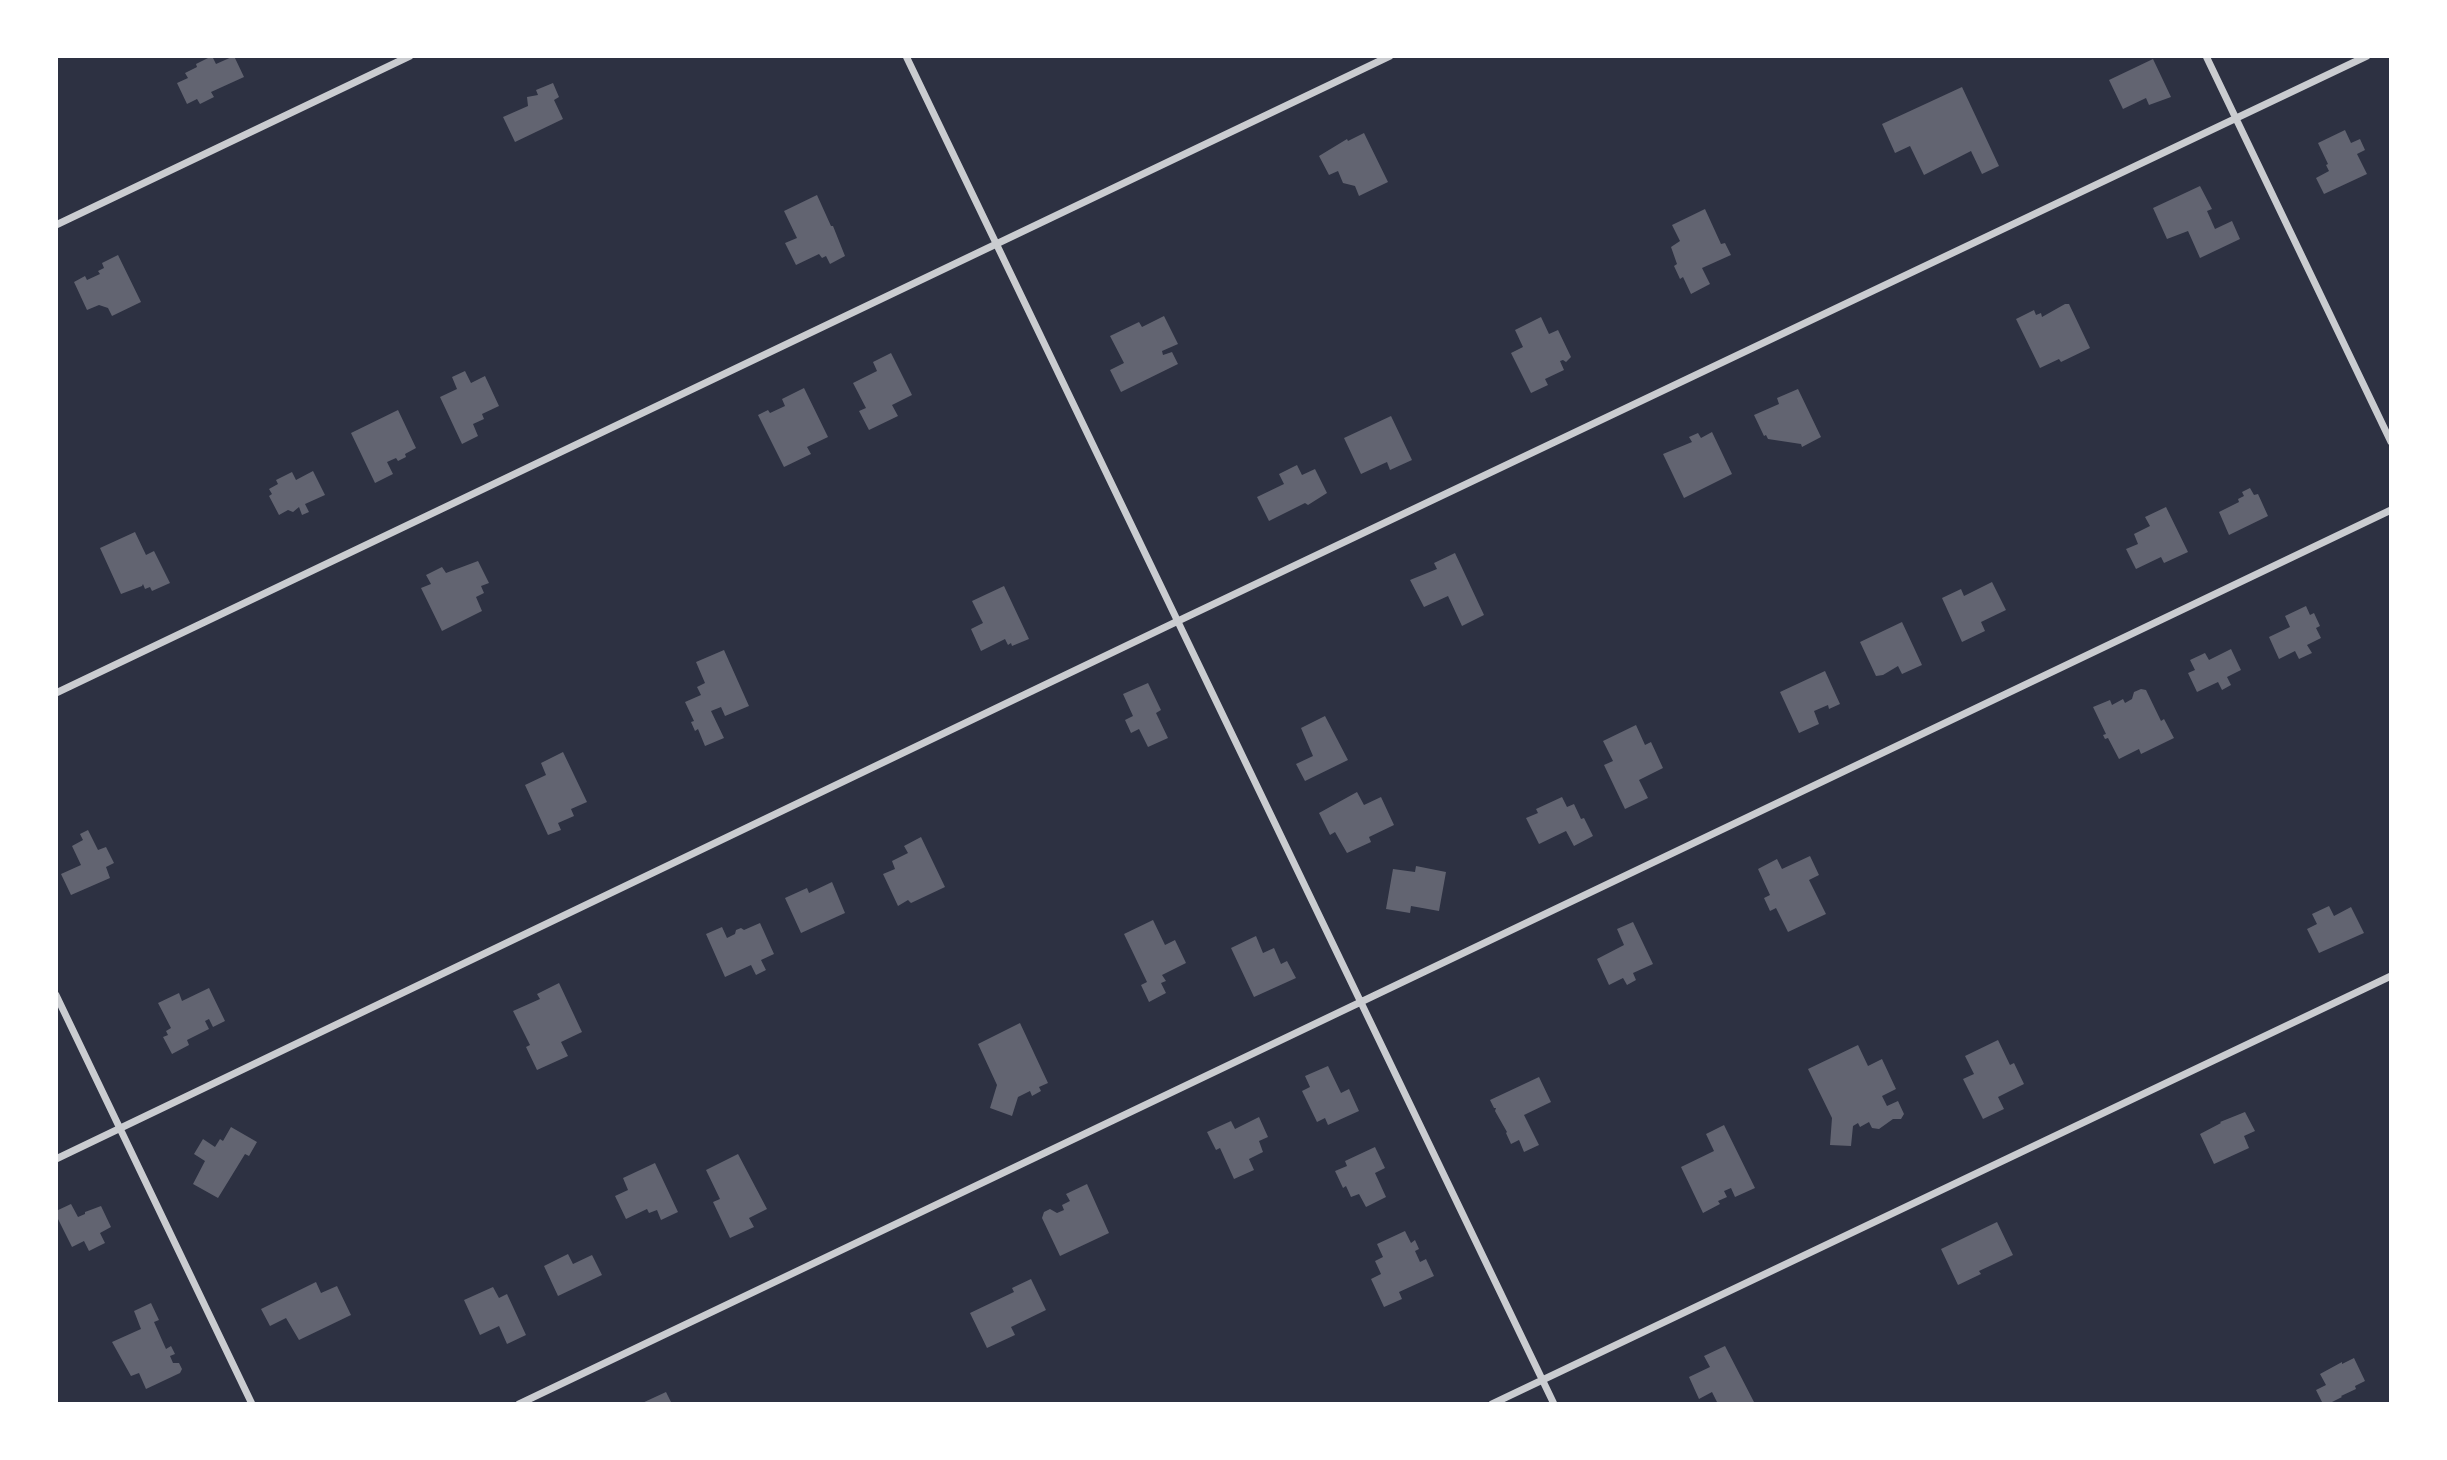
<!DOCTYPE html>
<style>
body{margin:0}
#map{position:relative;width:2447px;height:1460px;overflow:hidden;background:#2d3142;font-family:"Golos Text",sans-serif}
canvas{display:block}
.frame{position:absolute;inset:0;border:58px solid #fff;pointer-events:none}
</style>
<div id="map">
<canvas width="2447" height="1460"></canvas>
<div class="frame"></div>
</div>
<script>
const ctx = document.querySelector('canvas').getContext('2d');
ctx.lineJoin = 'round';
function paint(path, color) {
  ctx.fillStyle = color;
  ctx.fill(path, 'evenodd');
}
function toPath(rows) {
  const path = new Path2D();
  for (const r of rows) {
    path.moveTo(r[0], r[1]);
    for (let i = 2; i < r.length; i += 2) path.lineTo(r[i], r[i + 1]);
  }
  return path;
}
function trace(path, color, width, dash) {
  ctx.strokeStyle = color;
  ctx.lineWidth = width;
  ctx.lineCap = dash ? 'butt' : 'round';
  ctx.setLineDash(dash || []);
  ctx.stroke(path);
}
paint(toPath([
 [212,56,216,64,234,56,244,77,211,92,214,97,200,104,197,99,187,104,177,83,188,78,185,73,197,67,196,64],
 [2153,59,2171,97,2149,105,2146,98,2123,109,2109,80],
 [553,83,559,97,554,100,563,119,515,142,503,117,528,106,527,97,538,95,536,90],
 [1962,87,1999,166,1982,174,1971,151,1924,175,1910,146,1895,153,1882,124],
 [2345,130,2351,143,2360,139,2365,150,2357,154,2367,174,2324,194,2316,178,2329,171,2326,165,2328,164,2318,143],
 [1364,133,1388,182,1359,196,1355,186,1343,183,1338,171,1329,175,1319,156,1347,139,1348,141],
 [2200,186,2212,209,2207,211,2215,229,2232,221,2240,239,2200,258,2188,231,2167,239,2153,208],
 [817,195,831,226,833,226,845,256,830,264,826,256,822,258,819,254,796,265,785,243,797,238,784,211],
 [1705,209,1721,244,1725,243,1731,255,1702,268,1710,284,1691,294,1683,277,1680,279,1674,266,1677,264,1671,247,1680,241,1672,225],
 [118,255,141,302,112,316,108,308,99,305,87,310,74,282,85,276,87,280,100,274,98,271,104,268,102,263],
 [2065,304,2069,304,2090,348,2061,362,2059,359,2040,368,2016,319,2034,310,2036,315,2041,313,2042,317],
 [1164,316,1178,344,1162,351,1163,355,1172,352,1178,364,1121,392,1110,370,1124,363,1110,336,1139,322,1142,327],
 [1541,317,1549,334,1558,330,1571,357,1566,362,1563,360,1560,361,1564,370,1545,379,1548,385,1531,393,1511,353,1523,347,1515,330],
 [891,353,912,395,892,405,898,416,869,430,859,411,866,408,853,383,877,371,873,362],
 [465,371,471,383,485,376,499,406,482,414,484,419,473,424,478,436,462,444,440,397,457,389,452,377],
 [804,388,828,437,807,447,811,454,784,467,758,415,768,410,770,413,785,406,782,399],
 [1798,389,1821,437,1802,447,1801,444,1768,439,1766,435,1764,436,1754,415,1779,404,1777,398],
 [398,410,416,448,405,454,406,457,398,461,396,458,387,462,393,474,375,483,351,433],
 [1391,416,1412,460,1390,470,1387,462,1361,474,1344,438],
 [1712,432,1732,474,1684,498,1663,454,1692,442,1689,437,1698,433,1701,438],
 [1297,465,1302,475,1315,469,1327,493,1308,505,1305,503,1269,521,1257,497,1284,484,1279,474],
 [313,471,325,495,305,504,309,512,302,515,299,507,293,512,288,510,279,515,269,496,272,494,269,489,278,484,276,480,292,472,296,480],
 [2250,488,2254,495,2258,494,2268,516,2229,535,2219,512,2239,502,2238,499,2244,496,2242,492],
 [2166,507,2188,552,2164,563,2161,557,2136,569,2126,549,2138,544,2134,534,2150,526,2145,517],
 [135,532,146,555,154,551,170,583,152,591,150,587,145,589,143,584,142,586,121,594,100,548],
 [1455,553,1484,615,1462,626,1448,596,1424,607,1410,580,1437,569,1434,563],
 [478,561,489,583,481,586,484,593,476,597,482,611,442,631,421,588,431,584,426,575,442,567,446,573],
 [1992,582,2006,610,1981,622,1985,631,1962,642,1942,598,1961,589,1964,596],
 [1004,586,1029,639,1012,646,1011,643,1008,645,1005,639,981,651,971,629,983,623,972,601],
 [2306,606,2310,615,2314,613,2320,626,2316,628,2321,638,2307,645,2312,653,2299,659,2295,651,2279,659,2269,637,2290,627,2285,616],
 [1902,622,1922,665,1902,674,1898,666,1883,675,1876,676,1860,642],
 [2231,649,2241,670,2227,677,2231,685,2222,690,2218,682,2197,692,2188,673,2195,670,2190,660,2205,653,2209,660],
 [724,650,749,706,725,716,721,707,711,711,724,738,705,746,698,729,695,731,691,722,694,721,685,702,701,695,697,687,705,683,696,662],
 [1825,671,1840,704,1829,709,1828,705,1814,711,1819,724,1799,733,1780,692],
 [1148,683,1161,710,1156,713,1168,738,1148,747,1139,729,1131,733,1125,720,1133,716,1123,694],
 [2141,689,2146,690,2161,721,2164,719,2174,738,2141,754,2139,749,2119,759,2108,738,2105,739,2103,735,2106,734,2093,707,2110,700,2112,705,2123,699,2125,703,2132,699,2134,692],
 [1325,716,1348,760,1305,781,1296,764,1313,756,1301,728],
 [1636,725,1645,745,1651,742,1663,768,1639,780,1648,798,1625,809,1604,765,1613,761,1603,741],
 [563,752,587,802,571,809,574,816,558,823,561,830,548,835,525,785,546,775,541,763],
 [1357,792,1364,805,1381,797,1394,825,1369,837,1371,842,1347,853,1335,832,1330,835,1319,813],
 [1562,797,1567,807,1574,804,1581,819,1584,818,1593,836,1574,846,1566,831,1539,844,1526,818,1538,813,1536,809],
 [88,830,98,850,106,847,114,863,106,867,110,878,71,895,61,874,81,865,72,846,83,840,80,834],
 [921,837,945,887,911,903,908,900,898,906,883,874,895,869,892,861,908,853,904,846],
 [1810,856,1819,875,1809,880,1826,914,1788,932,1776,908,1770,911,1764,898,1770,895,1758,869,1777,859,1782,869],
 [1416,866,1446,872,1439,911,1411,906,1410,913,1386,909,1393,869,1415,872],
 [832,882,845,913,801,933,785,898,807,888,809,893],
 [2329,906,2334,916,2351,907,2364,933,2319,953,2307,929,2317,924,2312,914],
 [1153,920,1165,945,1175,940,1186,963,1162,975,1166,981,1161,983,1166,993,1149,1002,1141,985,1147,982,1124,934],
 [1633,922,1653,964,1633,973,1636,980,1627,985,1623,978,1609,985,1597,959,1624,945,1617,929],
 [760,923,774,954,761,960,766,970,756,975,751,965,725,977,706,934,722,927,727,938,735,934,736,930,741,928,744,930],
 [1256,936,1263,953,1274,948,1281,964,1287,961,1296,978,1254,997,1231,948],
 [559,983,582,1032,561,1042,568,1056,537,1070,526,1047,530,1045,513,1011,540,999,537,994],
 [209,988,225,1021,213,1027,209,1019,205,1021,209,1029,187,1040,189,1045,172,1054,163,1037,168,1035,166,1031,171,1028,158,1003,179,993,182,1001],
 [1020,1023,1048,1083,1039,1087,1041,1091,1032,1096,1030,1091,1018,1097,1012,1116,990,1108,997,1085,978,1044],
 [1998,1040,2010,1065,2014,1063,2024,1084,1998,1097,2004,1109,1983,1119,1963,1079,1974,1074,1965,1056],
 [1858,1045,1868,1066,1882,1059,1896,1089,1882,1096,1887,1106,1898,1101,1904,1114,1901,1119,1893,1119,1879,1129,1872,1128,1869,1122,1860,1127,1858,1123,1853,1126,1851,1146,1830,1145,1832,1118,1808,1069],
 [1328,1066,1341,1093,1349,1089,1359,1111,1328,1125,1325,1118,1317,1122,1302,1091,1310,1087,1305,1076],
 [1539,1077,1551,1102,1524,1115,1539,1145,1524,1152,1519,1140,1511,1144,1506,1133,1507,1132,1495,1111,1496,1108,1494,1108,1490,1100],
 [2245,1112,2255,1131,2244,1136,2249,1148,2214,1164,2200,1134,2221,1123,2220,1122],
 [1259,1117,1268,1137,1259,1141,1263,1152,1249,1159,1254,1170,1234,1179,1220,1148,1216,1150,1207,1132,1231,1121,1235,1129],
 [1724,1125,1755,1188,1735,1197,1731,1188,1724,1191,1727,1197,1718,1201,1720,1204,1703,1213,1681,1167,1714,1151,1706,1134],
 [231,1127,257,1142,249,1156,245,1154,218,1198,193,1184,205,1161,194,1154,203,1139,215,1147,220,1139,223,1141],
 [1375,1147,1385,1168,1375,1173,1386,1197,1366,1207,1359,1194,1351,1197,1346,1186,1343,1188,1335,1171,1347,1166,1345,1161],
 [738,1154,767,1209,749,1218,754,1227,730,1238,713,1202,720,1199,706,1170],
 [655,1163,678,1212,661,1220,657,1210,649,1213,647,1209,626,1219,615,1196,628,1190,623,1178],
 [1087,1184,1109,1233,1060,1256,1042,1218,1044,1212,1050,1209,1057,1213,1064,1210,1062,1205,1070,1201,1066,1194],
 [71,1204,78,1217,85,1214,85,1212,101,1206,111,1227,100,1233,105,1243,89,1251,84,1241,72,1247,56,1215,56,1211],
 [1997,1222,2013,1255,1979,1271,1981,1274,1958,1285,1941,1249],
 [1405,1231,1411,1243,1415,1240,1419,1249,1415,1251,1420,1262,1426,1259,1434,1276,1399,1292,1402,1299,1384,1307,1371,1279,1381,1274,1375,1261,1383,1257,1377,1244],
 [568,1254,573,1264,592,1255,602,1275,558,1296,544,1266],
 [1031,1279,1046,1310,1011,1327,1015,1335,987,1348,970,1313,1014,1292,1012,1288],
 [316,1282,321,1293,337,1286,351,1315,299,1340,286,1318,270,1326,261,1309],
 [493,1287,499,1298,507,1294,526,1335,507,1344,499,1326,480,1335,464,1300],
 [151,1303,159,1320,154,1322,166,1349,171,1346,175,1354,170,1356,173,1363,179,1363,182,1369,180,1373,146,1389,139,1373,131,1376,112,1342,141,1329,134,1311],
 [1725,1346,1754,1402,1750,1404,1718,1404,1712,1392,1699,1399,1689,1377,1710,1367,1704,1356],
 [2354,1358,2365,1381,2355,1386,2356,1389,2341,1396,2342,1397,2328,1404,2323,1404,2316,1390,2326,1385,2320,1374,2342,1362,2342,1364],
 [666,1392,672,1404,640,1404]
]), '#626471');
trace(toPath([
 [906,56,1554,1404],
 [2206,56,2391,442],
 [56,225,410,56],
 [56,693,1390,56],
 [56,995,252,1404],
 [56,1159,1178,621,2367,56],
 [519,1404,2391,510],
 [1492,1404,2391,976]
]), '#caccd0', 7);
</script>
